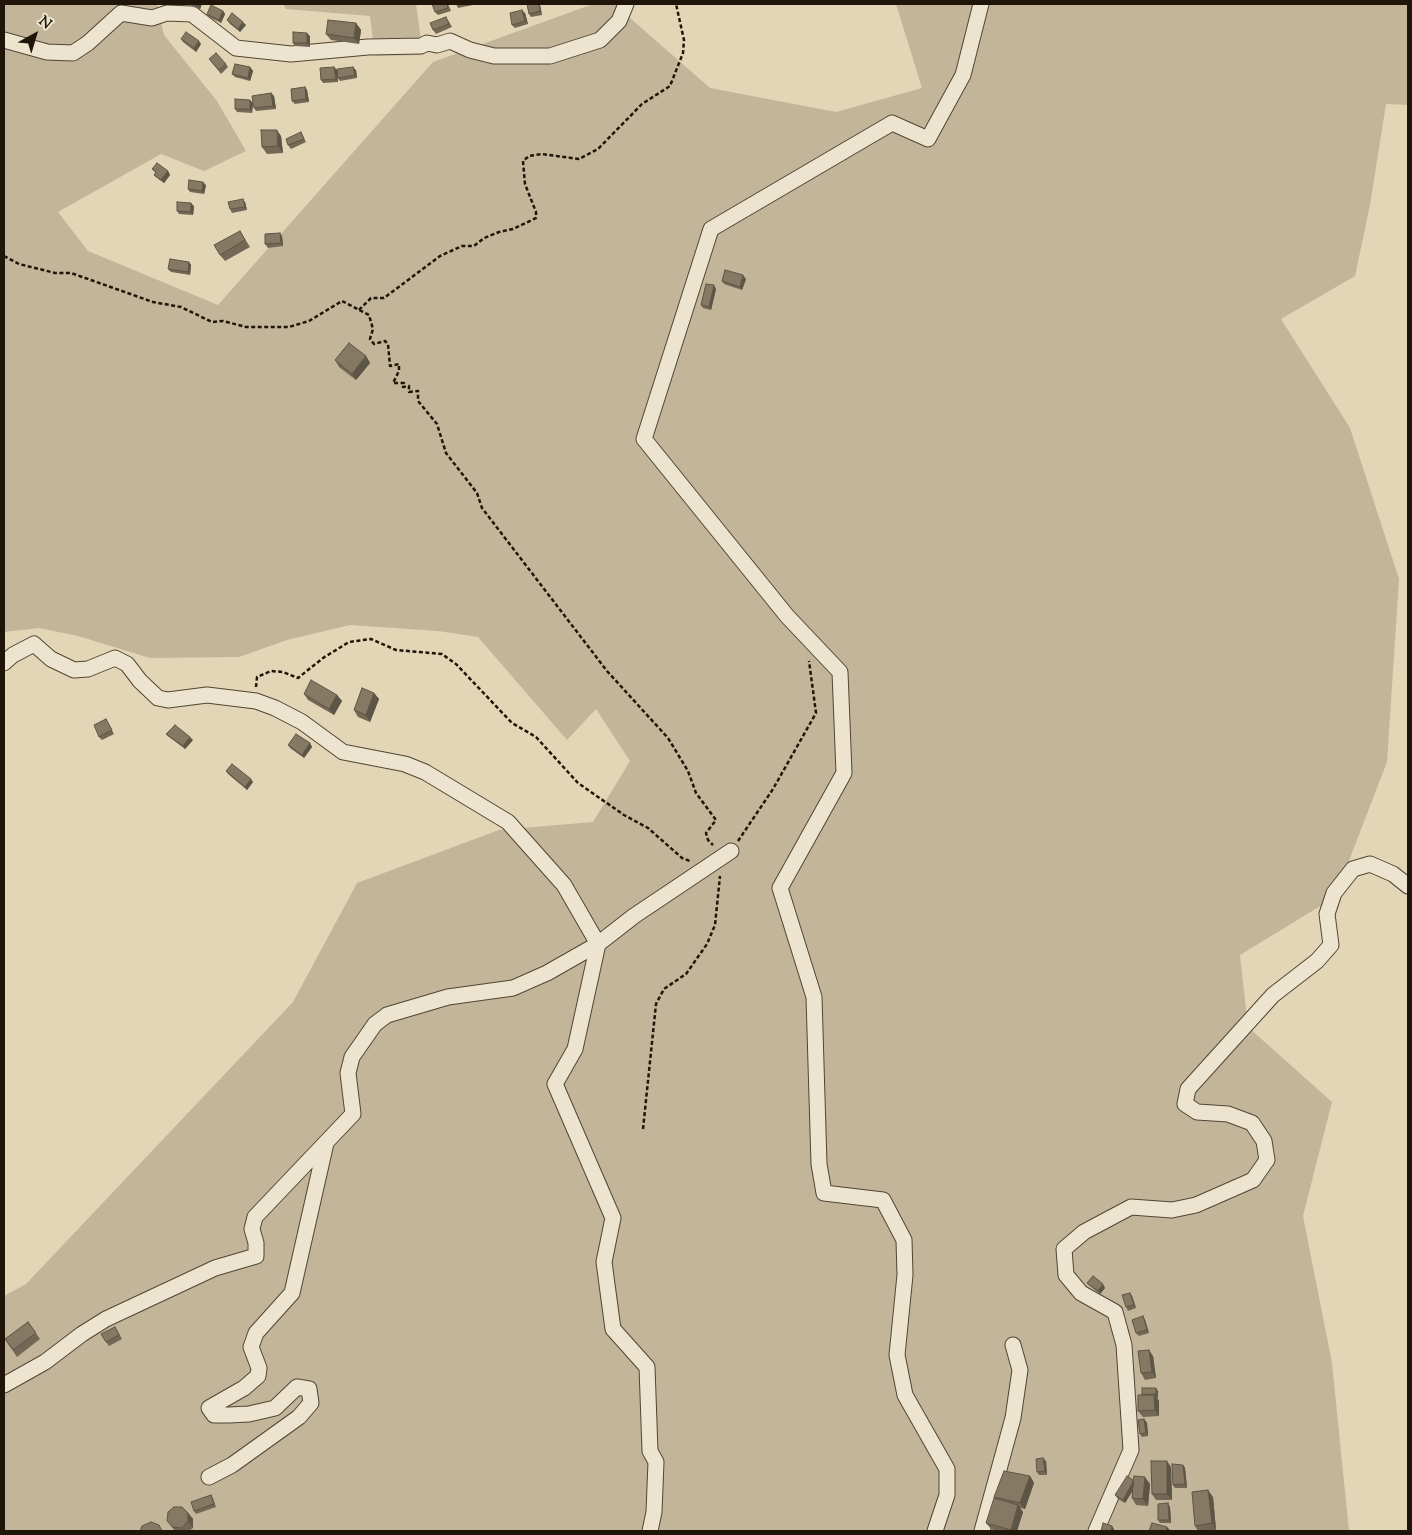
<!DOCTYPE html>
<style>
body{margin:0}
#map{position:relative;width:1412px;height:1535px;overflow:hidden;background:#e3d6b6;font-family:"Sorts Mill Goudy",serif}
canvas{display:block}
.frame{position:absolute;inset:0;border:5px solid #201509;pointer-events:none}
.north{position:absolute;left:10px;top:10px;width:50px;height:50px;-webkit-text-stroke:4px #ede4d0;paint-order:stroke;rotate:39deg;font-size:14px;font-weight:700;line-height:20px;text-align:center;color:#201509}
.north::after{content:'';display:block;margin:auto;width:18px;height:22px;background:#201509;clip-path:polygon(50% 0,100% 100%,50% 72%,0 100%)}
</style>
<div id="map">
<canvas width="1412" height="1535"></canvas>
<div class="frame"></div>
<div class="north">N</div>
</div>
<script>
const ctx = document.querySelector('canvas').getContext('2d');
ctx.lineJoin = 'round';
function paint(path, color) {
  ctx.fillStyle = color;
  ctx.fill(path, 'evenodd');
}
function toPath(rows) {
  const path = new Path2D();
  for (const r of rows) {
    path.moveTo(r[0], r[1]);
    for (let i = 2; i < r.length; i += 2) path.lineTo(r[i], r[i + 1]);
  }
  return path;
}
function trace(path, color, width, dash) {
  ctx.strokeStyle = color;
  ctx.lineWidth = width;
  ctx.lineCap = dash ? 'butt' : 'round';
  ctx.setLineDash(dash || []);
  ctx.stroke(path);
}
paint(toPath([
 [4,4,157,4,164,35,217,101,246,151,204,171,161,154,58,212,88,251,218,305,433,62,593,4,614,4,710,88,836,112,922,88,896,4,1408,4,1408,105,1386,104,1370,205,1355,276,1281,319,1350,428,1399,579,1387,762,1335,897,1240,955,1248,1027,1332,1102,1303,1216,1332,1363,1349,1531,4,1531,4,1296,26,1284,293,1002,357,883,499,830,593,822,630,761,596,709,567,740,478,637,438,631,350,625,287,640,239,657,150,658,78,636,39,628,4,632],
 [283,4,416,4,423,55,375,56,370,16,286,9]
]), '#c2b599');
const street = toPath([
 [4,40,47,52,73,53,88,43,121,13,152,18,167,13,192,14,236,48,291,54,368,47,421,46,427,43,437,45,450,41,470,50,494,56,550,56,600,40,619,21,626,4],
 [4,663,13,655,34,644,51,659,74,670,88,669,115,658,127,664,140,681,158,698,168,700,207,695,256,701,275,708,302,722,343,752,405,764,425,772,508,822,564,885,598,944,575,1049,555,1084,613,1218,604,1262,613,1329,647,1367,650,1451,656,1462,654,1512,650,1531],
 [4,1385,45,1362,82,1334,106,1319,215,1268,256,1256,256,1243,252,1229,255,1217,353,1114,348,1073,352,1057,375,1024,387,1015,448,997,513,988,547,973,598,944,634,916,731,851],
 [209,1477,232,1465,299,1417,311,1403,309,1389,297,1387,275,1408,249,1414,229,1415,214,1415,209,1408,244,1388,258,1376,259,1368,251,1347,256,1333,292,1293,326,1143],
 [935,1531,947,1495,947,1469,905,1395,897,1355,905,1275,904,1240,883,1200,824,1193,819,1164,814,997,780,888,844,773,840,672,787,616,644,439,711,229,892,123,928,139,963,75,981,4],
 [982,1531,1013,1418,1020,1370,1013,1345],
 [1096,1531,1131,1450,1124,1345,1115,1312,1081,1293,1066,1275,1064,1249,1084,1232,1131,1207,1172,1210,1196,1205,1253,1180,1267,1160,1264,1141,1252,1123,1228,1114,1197,1112,1185,1104,1188,1089,1273,995,1317,961,1331,945,1327,914,1334,893,1353,869,1370,864,1393,874,1408,886]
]);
trace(street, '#514534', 17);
trace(toPath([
 [4,256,19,264,55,273,71,273,153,302,181,307,212,322,223,321,246,327,289,327,309,321,342,301,369,315,373,329,370,339,374,344,385,341,388,344,390,366,399,364,399,371,393,383,404,383,403,387,409,386,409,392,418,391,418,401,437,424,446,453,477,493,482,508,607,671,668,738,688,771,696,793,716,820,706,833,708,840,713,845],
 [359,310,371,298,384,298,440,256,462,246,474,246,484,238,499,232,513,229,536,218,536,212,525,184,523,161,529,156,542,154,579,159,598,149,642,104,670,86,683,53,684,40,676,4],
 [256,687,257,677,271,671,283,672,298,678,323,658,349,642,371,639,396,650,442,654,456,664,512,723,536,737,578,783,624,815,648,828,682,858,690,861],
 [738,841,773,789,816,713,809,661],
 [643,1129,656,1004,664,989,686,974,707,944,715,925,720,876]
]), '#201509', 2.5, [4, 2.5]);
trace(street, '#ede4d0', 15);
paint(toPath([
 [185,4,202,4,200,9],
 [448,4,451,11,438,15,435,12],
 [456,4,473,4,473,5,458,8],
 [530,4,539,4,540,5,542,15,531,17,529,14],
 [223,11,225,14,221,23,209,17,207,14],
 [525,13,528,24,515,28,512,25],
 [227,20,246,25,240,32,230,24],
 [448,20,452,27,436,34,433,30],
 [356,23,361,30,359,44,331,40,326,34],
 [310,36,310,47,295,46,293,43],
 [181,39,201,44,196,52,183,42],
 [209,59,226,64,228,67,221,74],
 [250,67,253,71,250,81,235,77,232,74],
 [334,67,337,70,356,70,357,78,340,81,338,78,337,71,338,82,323,83,321,80],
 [305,87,307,90,309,102,295,104,292,101],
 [271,93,274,96,276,109,256,111,254,108],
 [250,100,253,103,252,113,237,112,235,109],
 [301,132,306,142,291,149,288,145],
 [281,136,283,153,267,154,262,147],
 [152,169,168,171,170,175,164,183,157,178,154,175,156,173],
 [206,185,204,194,190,192,188,189],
 [245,202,247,210,232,213,230,209],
 [194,206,193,215,179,214,177,211],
 [240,231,250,247,225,261,220,255],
 [282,236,283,246,268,248,265,244],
 [189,262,191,265,190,275,171,272,168,269],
 [746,279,742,290,724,284,722,281],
 [716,289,711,310,703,308,701,305],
 [366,356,370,363,356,380,339,367,335,360],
 [374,693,379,699,370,722,358,717,354,710],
 [304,694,337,695,342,701,334,715,308,700],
 [106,719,114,734,102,740,99,737],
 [166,734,193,740,185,749,169,737],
 [310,743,312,747,304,758,290,748,288,745],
 [226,771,253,782,247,790,228,774],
 [1087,1283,1105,1288,1100,1294,1090,1286],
 [1130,1293,1132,1296,1136,1308,1128,1311,1126,1307],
 [1143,1316,1145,1320,1149,1333,1139,1336,1136,1333],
 [28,1322,40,1339,17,1357,5,1339],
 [117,1330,122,1339,109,1346,106,1342],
 [1153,1356,1156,1378,1145,1380,1141,1373],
 [1158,1391,1158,1398,1157,1398,1159,1401,1159,1416,1143,1417,1138,1411,1142,1395],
 [1144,1419,1147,1423,1148,1436,1142,1437,1140,1434],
 [1046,1461,1047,1475,1039,1475,1037,1472],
 [1183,1465,1185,1468,1187,1488,1175,1488,1173,1485],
 [1171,1467,1172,1500,1156,1500,1152,1494],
 [1030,1476,1034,1483,1025,1509,1020,1508,1023,1512,1017,1531,997,1531,991,1529,986,1523,995,1498,994,1497],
 [1133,1480,1150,1484,1148,1506,1136,1505,1132,1498,1132,1491,1125,1503,1118,1499,1115,1495],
 [211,1495,213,1498,216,1507,196,1514,194,1511],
 [1213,1497,1216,1530,1207,1531,1198,1531,1195,1526],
 [1170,1507,1171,1523,1160,1523,1158,1520],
 [188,1513,193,1519,193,1528,189,1531,175,1531,167,1521]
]), '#726855');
paint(toPath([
 [198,4,202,4,200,9,198,6],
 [539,4,540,5,542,15,540,11],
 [522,10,525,13,528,24,525,21],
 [223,11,225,14,221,23,219,20],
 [243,22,246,25,240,32,238,29],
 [356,23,361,30,359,44,354,38],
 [307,33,310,36,310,47,307,43],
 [199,41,201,44,196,52,194,48],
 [250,67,253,71,250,81,248,78],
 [334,67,337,70,338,82,336,79],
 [353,67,356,70,357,78,355,75],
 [305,87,307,90,309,102,306,99],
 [271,93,274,96,276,109,273,106],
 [250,100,253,103,252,113,250,109],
 [277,130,281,136,283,153,278,146],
 [168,171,170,175,164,183,161,180],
 [203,182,206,185,204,194,202,191],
 [243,199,245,202,247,210,245,207],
 [191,203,194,206,193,215,191,212],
 [280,233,282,236,283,246,281,243],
 [189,262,191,265,190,275,188,272],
 [743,275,746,279,742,290,740,287],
 [714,285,716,289,711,310,709,307],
 [366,356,370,363,356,380,352,374],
 [374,693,379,699,370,722,366,715],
 [337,695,342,701,334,715,329,709],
 [190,737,193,740,185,749,183,746],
 [310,743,312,747,304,758,302,755],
 [251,779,253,782,247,790,245,787],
 [1103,1284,1105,1288,1100,1294,1098,1291],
 [1130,1293,1132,1296,1136,1308,1134,1305],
 [1143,1316,1145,1320,1149,1333,1147,1330],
 [1149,1350,1153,1356,1156,1378,1152,1372],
 [1156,1388,1158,1391,1158,1398,1156,1395],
 [1154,1394,1159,1401,1159,1416,1155,1410],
 [1144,1419,1147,1423,1148,1436,1146,1433],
 [1043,1458,1046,1461,1047,1475,1045,1471],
 [1167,1461,1171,1467,1172,1500,1167,1494],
 [1183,1465,1185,1468,1187,1488,1185,1484],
 [1030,1476,1034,1483,1025,1509,1020,1503],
 [1145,1477,1150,1484,1148,1506,1143,1499],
 [1134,1481,1137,1484,1125,1503,1123,1500],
 [1208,1490,1213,1497,1216,1530,1212,1523],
 [1168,1503,1170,1507,1171,1523,1169,1520],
 [1018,1505,1023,1512,1017,1531,1012,1531,1011,1530],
 [188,1513,193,1519,193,1528,188,1521],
 [1112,1526,1114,1529,1114,1531,1111,1531],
 [1167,1527,1171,1531,1166,1531]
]), '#5d5545');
const building = toPath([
 [191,4,198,4,198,6,191,4],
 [432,4,447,4,448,8,435,12,432,4],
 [527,4,539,4,540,11,529,14,527,4],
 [211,5,223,11,219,20,207,14,211,5],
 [522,10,525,21,512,25,510,13,522,10],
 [232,13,243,22,238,29,227,20,232,13],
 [446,17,449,24,433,30,430,23,446,17],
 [328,20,356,23,354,38,326,34,328,20],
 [186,32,199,41,194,48,181,39,186,32],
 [293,32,307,33,307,43,293,43,293,32],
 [216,53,226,64,219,70,209,59,216,53],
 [235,64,250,67,248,78,232,74,235,64],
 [334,67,336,79,321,80,320,68,334,67],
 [353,67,355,75,338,78,337,69,353,67],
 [305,87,306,99,292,101,291,89,305,87],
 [271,93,273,106,254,108,252,96,271,93],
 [235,99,250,100,250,109,235,109,235,99],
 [261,130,277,130,278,146,262,147,261,130],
 [301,132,304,139,288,145,286,139,301,132],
 [157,163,168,171,161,180,154,175,156,172,152,169,157,163],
 [189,180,203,182,202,191,188,189,189,180],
 [243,199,245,207,230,209,228,202,243,199],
 [177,202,191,203,191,212,177,211,177,202],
 [240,231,245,240,220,255,214,245,240,231],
 [280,233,281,243,265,244,265,234,280,233],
 [170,259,189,262,188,272,168,269,170,259],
 [725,270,743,275,740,287,722,281,725,270],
 [706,284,714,285,709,307,701,305,706,284],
 [349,343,366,356,352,374,335,360,349,343],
 [311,680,337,695,329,709,304,694,311,680],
 [362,688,374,693,366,715,354,710,362,688],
 [106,719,112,730,99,737,94,725,106,719],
 [175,725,190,737,183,746,166,734,175,725],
 [296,734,310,743,302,755,288,745,296,734],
 [232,764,251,779,245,787,226,771,232,764],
 [1093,1276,1103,1284,1098,1291,1087,1283,1093,1276],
 [1130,1293,1134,1305,1126,1307,1122,1295,1130,1293],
 [1143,1316,1147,1330,1136,1333,1132,1320,1143,1316],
 [28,1322,36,1333,13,1350,5,1339,28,1322],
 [115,1327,119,1335,106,1342,101,1334,115,1327],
 [1149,1350,1152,1372,1141,1373,1138,1351,1149,1350],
 [1142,1388,1156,1388,1156,1395,1142,1395,1142,1388],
 [1154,1394,1155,1410,1138,1411,1138,1395,1154,1394],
 [1144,1419,1146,1433,1140,1434,1138,1420,1144,1419],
 [1043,1458,1045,1471,1037,1472,1036,1459,1043,1458],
 [1151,1461,1167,1461,1167,1494,1152,1494,1151,1461],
 [1172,1464,1183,1465,1185,1484,1173,1485,1172,1464],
 [1004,1471,1030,1476,1020,1503,994,1497,1004,1471],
 [1127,1476,1133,1480,1133,1482,1123,1500,1115,1495,1127,1476],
 [1134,1476,1145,1477,1143,1499,1132,1498,1134,1476],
 [1208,1490,1212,1523,1195,1526,1192,1492,1208,1490],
 [211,1495,214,1504,194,1511,191,1502,211,1495],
 [994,1498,1018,1505,1011,1530,986,1523,994,1498],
 [1168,1503,1169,1520,1158,1520,1158,1504,1168,1503],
 [174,1507,182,1507,188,1513,188,1521,182,1528,173,1527,167,1521,168,1512,174,1507],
 [151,1522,159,1525,162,1531,140,1531,142,1526,151,1522],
 [1103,1523,1112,1526,1111,1531,1101,1531,1103,1523],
 [1152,1523,1167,1527,1166,1531,1149,1531,1152,1523]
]);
paint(building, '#857963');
trace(building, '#5d5545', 1);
</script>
